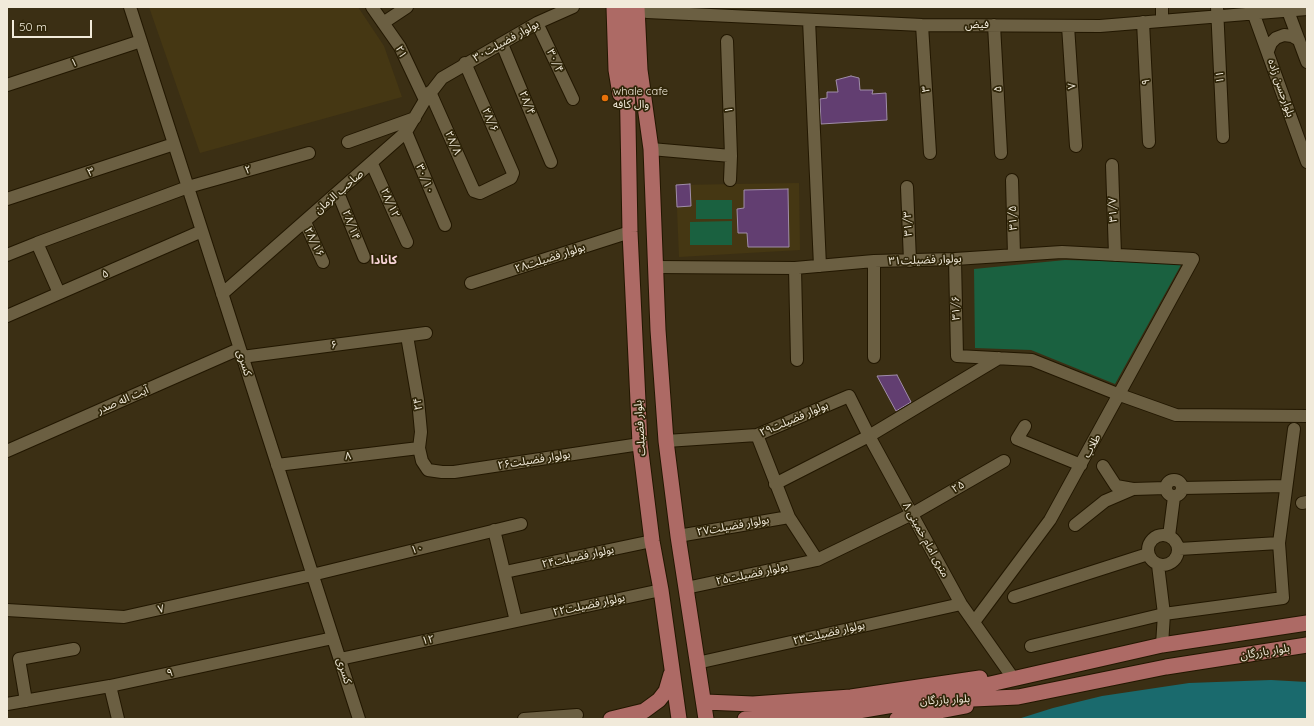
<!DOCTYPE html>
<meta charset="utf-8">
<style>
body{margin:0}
#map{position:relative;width:1314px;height:726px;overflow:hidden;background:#3b2f14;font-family:Quicksand,sans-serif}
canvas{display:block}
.frame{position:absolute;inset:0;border:8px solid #f1eada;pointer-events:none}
.scale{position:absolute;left:12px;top:20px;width:80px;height:18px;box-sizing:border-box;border:2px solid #f1eada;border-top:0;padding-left:5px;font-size:12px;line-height:14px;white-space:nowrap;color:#f1eada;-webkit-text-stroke:3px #302609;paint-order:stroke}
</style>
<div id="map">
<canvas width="1314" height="726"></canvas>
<div class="frame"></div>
<div class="scale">50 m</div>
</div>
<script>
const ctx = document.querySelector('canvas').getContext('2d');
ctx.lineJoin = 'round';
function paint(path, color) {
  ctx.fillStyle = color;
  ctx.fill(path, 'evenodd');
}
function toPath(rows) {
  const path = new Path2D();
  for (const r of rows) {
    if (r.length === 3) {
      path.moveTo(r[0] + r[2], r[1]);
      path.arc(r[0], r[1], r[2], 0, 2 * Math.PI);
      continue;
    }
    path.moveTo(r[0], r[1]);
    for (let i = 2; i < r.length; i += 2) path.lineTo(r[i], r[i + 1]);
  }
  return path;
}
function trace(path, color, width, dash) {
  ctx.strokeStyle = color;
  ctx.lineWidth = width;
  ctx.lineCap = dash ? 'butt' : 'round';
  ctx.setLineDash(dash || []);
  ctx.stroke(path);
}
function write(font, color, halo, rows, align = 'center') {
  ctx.font = font + ' Quicksand,"Noto Sans Arabic",sans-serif';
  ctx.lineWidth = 3.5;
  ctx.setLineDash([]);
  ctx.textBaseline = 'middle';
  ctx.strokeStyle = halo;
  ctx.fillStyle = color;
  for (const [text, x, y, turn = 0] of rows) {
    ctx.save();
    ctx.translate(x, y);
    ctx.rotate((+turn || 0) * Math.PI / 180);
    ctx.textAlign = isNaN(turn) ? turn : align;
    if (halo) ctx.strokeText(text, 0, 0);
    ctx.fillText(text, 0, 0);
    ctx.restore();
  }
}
paint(toPath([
 [149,7,358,7,384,46,402,97,200,153],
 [799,183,800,250,679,257,676,185]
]), '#453713');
paint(toPath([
 [696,200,732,200,732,219,696,219],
 [732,221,732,245,690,245,690,222],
 [1065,260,1182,263,1115,384,1031,350,975,348,974,269]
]), '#1a6140');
paint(toPath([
 [1271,680,1307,682,1307,719,1018,719,1053,708,1102,696,1189,683]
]), '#1a6a6d');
const building = toPath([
 [851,76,859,78,860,90,873,90,872,94,886,93,887,120,821,124,820,99,827,98,827,92,838,92,836,80,851,76],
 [690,184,691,206,677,207,676,185,690,184],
 [788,189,789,247,748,247,747,233,738,233,737,209,744,208,744,190,788,189],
 [897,375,911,402,896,411,877,376,897,375]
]);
paint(building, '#623e71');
trace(building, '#a08da9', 1);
const minor = toPath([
 [130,7,359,719],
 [372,7,400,47,425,100],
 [1162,7,1162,21],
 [1217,7,1223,137],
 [1288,11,1307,62],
 [647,12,922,25,1100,26,1307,9],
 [1254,15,1307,162],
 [809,20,820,266],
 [1143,22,1149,142],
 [383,23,407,7],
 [537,23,573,99],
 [922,25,930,153],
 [994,25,1001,153],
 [1068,26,1076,146],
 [727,41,731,156,730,180],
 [502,44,551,162],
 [1268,51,1271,43,1276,38,1284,35,1292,36,1299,40],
 [7,85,141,41],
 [430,92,474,191,480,193,511,178,513,173,465,63],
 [406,132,445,225],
 [348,142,415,118],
 [651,149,731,156],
 [372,164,407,242],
 [1112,165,1115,255],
 [1012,180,1014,255],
 [907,187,910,261],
 [338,193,364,257],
 [7,199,174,144],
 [305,222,323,262],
 [37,243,59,293],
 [7,255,37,243,188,187,309,153],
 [955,259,957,356,1032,360,1120,395,1176,415,1307,416],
 [874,261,874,357],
 [657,267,795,268,874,261,955,259,1062,252,1193,259,1050,520,974,622],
 [795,268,797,360],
 [471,283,630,232],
 [222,294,406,132,425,100,442,78,537,23,573,7],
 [7,316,202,231],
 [407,336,418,400,421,432,419,448,422,461,428,470,442,472,454,472,640,444],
 [242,357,426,333],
 [1025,426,1017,439,1081,465],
 [757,435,789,517,817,560],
 [666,441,757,435,849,396,869,436,961,604,1013,678],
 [7,451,239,349],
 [277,465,419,448],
 [1103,466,1116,486,1133,489],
 [1174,488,8],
 [775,484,869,436,999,358],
 [1182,488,1286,486],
 [1302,503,1307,502],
 [1075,525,1105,501,1133,489,1166,488],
 [494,530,516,621],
 [1163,550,15],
 [678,536,789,517],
 [1169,536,1174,497],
 [1179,549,1279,543],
 [1158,565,1164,614,1162,645],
 [505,572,652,541],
 [686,588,817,560,912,514,1004,461],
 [1014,597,1148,554],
 [7,610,124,617,312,575,521,524],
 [1031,646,1164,614,1283,598,1279,543,1294,429],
 [340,659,661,590],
 [697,663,961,604],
 [110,686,118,719],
 [26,701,19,659,74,649],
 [7,704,110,686,333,638],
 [524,719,577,715]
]);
const major = toPath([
 [614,7,616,70,620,94],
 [624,7,627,70,630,232,640,444,652,541,661,590,679,719],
 [637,7,640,70,651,149,658,330,666,441,678,536,706,719],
 [950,700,1018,697,1166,667,1307,645],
 [705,702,753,704,851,697,980,678],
 [611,719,644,711,659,700,666,691,671,674],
 [745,719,852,712,911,702,1162,645,1307,623],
 [897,719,966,706]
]);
trace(minor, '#221700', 14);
trace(major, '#221700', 17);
trace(minor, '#6b5f42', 12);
trace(major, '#ad6a65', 15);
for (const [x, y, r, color] of [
 [605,98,4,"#e8710a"]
]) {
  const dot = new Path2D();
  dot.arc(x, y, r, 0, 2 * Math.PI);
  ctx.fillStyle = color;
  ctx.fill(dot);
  trace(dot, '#302609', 1.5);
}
write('11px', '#f1eada', '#302609', [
 ["فیض",977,25],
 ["بولوار فضیلت۳۰",506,41,-29],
 ["۲۱",401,52,62],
 ["۳۰/۴",555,61,65],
 ["۱",74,63,-18],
 ["۱۱",1220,77,-92],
 ["۹",1146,82,-93],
 ["۷",1072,86,-94],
 ["بلوارحسن زاده",1281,88,71],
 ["۳",926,89,-94],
 ["۵",998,89,-93],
 ["۲۸/۴",527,103,68],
 ["۱",729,110,-92],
 ["۲۸/۶",490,120,66],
 ["۲۸/۸",453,143,66],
 ["۲",248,170,-16],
 ["۳",91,172,-19],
 ["۳۰/۱۰",425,179,67],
 ["صاحب الزمان",339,192,-41],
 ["۲۸/۱۲",390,203,66],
 ["۳۱/۷",1113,210,-92],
 ["۳۱/۵",1013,218,-92],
 ["۳۱/۳",908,224,-92],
 ["۲۸/۱۴",351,225,69],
 ["۲۸/۱۶",314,242,65],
 ["بولوار فضیلت۲۸",550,258,-18],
 ["بولوار فضیلت۳۱",925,260,-2],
 ["۵",105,274,-23],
 ["۳۱/۶",956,308,-91],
 ["۶",334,345,-8],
 ["کسری",244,363,72],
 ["آیت اله صدر",123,400,-23],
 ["۲۴",418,404,-97],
 ["بولوار فضیلت۲۹",794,419,-23],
 ["بلوار فضیلت",640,428,-94],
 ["طلاب",1092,446,-61],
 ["۸",348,456,-7],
 ["بولوار فضیلت۲۶",534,460,-9],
 ["۲۵",958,487,-30],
 ["بولوار فضیلت۲۷",733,526,-10],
 ["۸ متری امام خمینی",926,540,61],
 ["۱۰",417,549,-14],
 ["بولوار فضیلت۲۴",578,557,-12],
 ["بولوار فضیلت۲۵",752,574,-12],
 ["بولوار فضیلت۲۲",589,605,-12],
 ["۷",161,609,-13],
 ["بولوار فضیلت۲۳",829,633,-13],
 ["۱۲",428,640,-12],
 ["بلوار بازرگان",1265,652,-9],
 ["کسری",344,671,72],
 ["۹",170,673,-12],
 ["بلوار بازرگان",945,700,-3]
]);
write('11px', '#f1eada', '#302609', [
 ["whale cafe",613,92],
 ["وال کافه",613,105]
], 'left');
write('bold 12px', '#f8d4d8', '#302609', [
 ["کانادا",384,260]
]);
</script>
